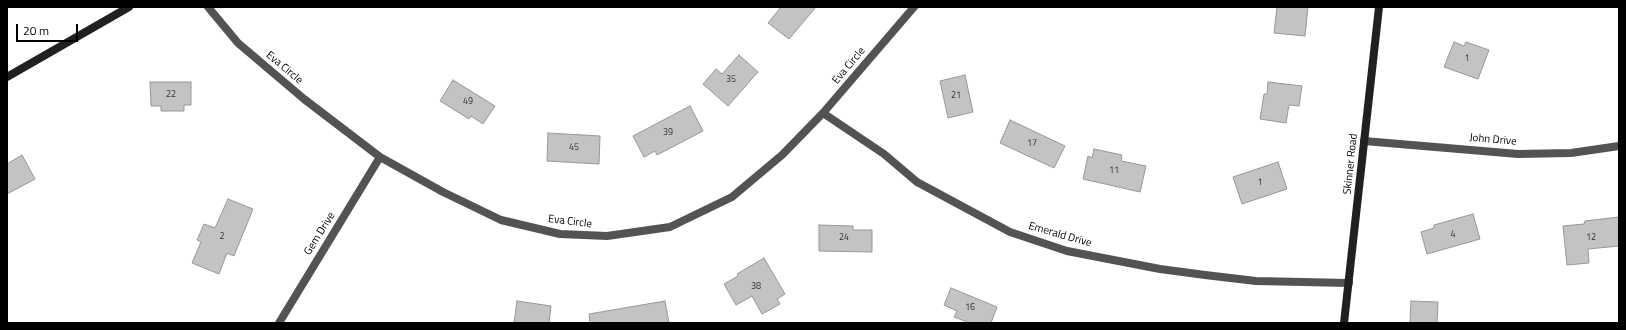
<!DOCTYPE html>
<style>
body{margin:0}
#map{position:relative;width:1626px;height:330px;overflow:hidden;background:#fff;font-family:"Titillium Web",sans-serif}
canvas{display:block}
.frame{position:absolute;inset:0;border:8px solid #000;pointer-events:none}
.scale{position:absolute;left:16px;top:24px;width:62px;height:18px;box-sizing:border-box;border:2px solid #000;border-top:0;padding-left:5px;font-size:12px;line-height:14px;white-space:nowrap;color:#000;-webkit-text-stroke:3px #fff;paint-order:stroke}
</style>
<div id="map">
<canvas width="1626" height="330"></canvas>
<div class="frame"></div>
<div class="scale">20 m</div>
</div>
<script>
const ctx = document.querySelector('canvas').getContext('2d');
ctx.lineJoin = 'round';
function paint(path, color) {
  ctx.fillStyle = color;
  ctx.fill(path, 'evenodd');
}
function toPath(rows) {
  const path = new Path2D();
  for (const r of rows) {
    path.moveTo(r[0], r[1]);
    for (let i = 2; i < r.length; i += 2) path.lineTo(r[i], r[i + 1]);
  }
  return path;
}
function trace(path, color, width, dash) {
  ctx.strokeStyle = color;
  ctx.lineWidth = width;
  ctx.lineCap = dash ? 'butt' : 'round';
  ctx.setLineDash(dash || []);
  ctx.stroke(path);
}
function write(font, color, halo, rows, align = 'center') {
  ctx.font = font + ' "Titillium Web",sans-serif';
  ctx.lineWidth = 3;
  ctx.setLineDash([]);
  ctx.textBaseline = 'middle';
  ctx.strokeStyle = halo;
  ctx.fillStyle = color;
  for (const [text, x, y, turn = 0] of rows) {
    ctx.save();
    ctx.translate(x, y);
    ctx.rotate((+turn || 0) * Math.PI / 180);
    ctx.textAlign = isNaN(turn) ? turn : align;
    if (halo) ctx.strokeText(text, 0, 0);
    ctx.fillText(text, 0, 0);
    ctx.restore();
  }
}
const building = toPath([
 [781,7,816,7,789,39,768,23,781,7],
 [1277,7,1308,7,1305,36,1274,33,1277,7],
 [1454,42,1464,46,1466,42,1489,50,1478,79,1444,67,1454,42],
 [739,55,758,72,728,106,703,84,716,69,722,74,739,55],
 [965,75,973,112,948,118,940,81,965,75],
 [453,80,495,106,483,124,471,116,469,119,440,101,453,80],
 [150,82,191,82,191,105,184,105,184,111,161,111,161,106,151,106,150,82],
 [1268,82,1302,86,1299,106,1289,105,1286,123,1260,119,1264,94,1267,94,1268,82],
 [690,106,703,131,657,155,655,151,644,157,633,136,690,106],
 [1010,120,1065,146,1054,168,1000,143,1010,120],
 [548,133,600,136,599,164,547,161,548,133],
 [1094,149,1122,155,1121,161,1146,166,1140,192,1083,179,1088,156,1092,158,1094,149],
 [22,155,35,179,7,194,7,164,22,155],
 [1278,162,1287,189,1242,204,1233,177,1278,162],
 [228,199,253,209,234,256,227,253,219,274,192,263,201,242,197,240,204,224,215,228,228,199],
 [1473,214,1480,239,1427,254,1421,232,1434,228,1434,225,1473,214],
 [1619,217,1619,246,1588,249,1589,263,1567,265,1563,226,1584,224,1585,221,1619,217],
 [819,225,853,226,853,230,872,230,872,252,819,251,819,225],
 [764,258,785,294,777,299,780,304,762,314,752,296,736,305,724,284,738,276,737,274,764,258],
 [951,288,997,307,991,323,970,323,954,317,957,311,944,305,951,288],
 [517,301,551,306,549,323,514,323,517,301],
 [665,301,669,323,590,323,589,314,665,301],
 [1411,301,1438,302,1437,323,1410,323,1411,301]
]);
paint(building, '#c3c3c3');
trace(building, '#979797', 1);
trace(toPath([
 [208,7,238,43,304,99,380,157,443,192,501,220,560,234,607,236,670,227,732,197,782,155,823,113,914,7],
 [823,113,884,154,917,182,1010,232,1067,251,1160,269,1205,275,1256,281,1349,283],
 [1364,141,1518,154,1571,153,1619,146],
 [279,323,380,157]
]), '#535353', 8);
trace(toPath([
 [7,77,129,7],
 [1344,323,1379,7]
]), '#202020', 8);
write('9px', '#313131', null, [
 ["1",1467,59],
 ["35",731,80],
 ["22",171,95],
 ["21",956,96],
 ["49",468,102],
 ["39",668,133],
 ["17",1032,144],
 ["45",574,148],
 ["11",1114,171],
 ["1",1260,183],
 ["4",1453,235],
 ["2",222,237],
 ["24",844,238],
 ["12",1591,238],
 ["38",756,287],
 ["16",970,308]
]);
write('11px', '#000', '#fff', [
 ["Eva Circle",849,66,-50],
 ["Eva Circle",284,68,40],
 ["John Drive",1493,140,5],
 ["Skinner Road",1351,164,-84],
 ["Eva Circle",570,222,7],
 ["Gem Drive",320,234,-58],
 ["Emerald Drive",1060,235,16]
]);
</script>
